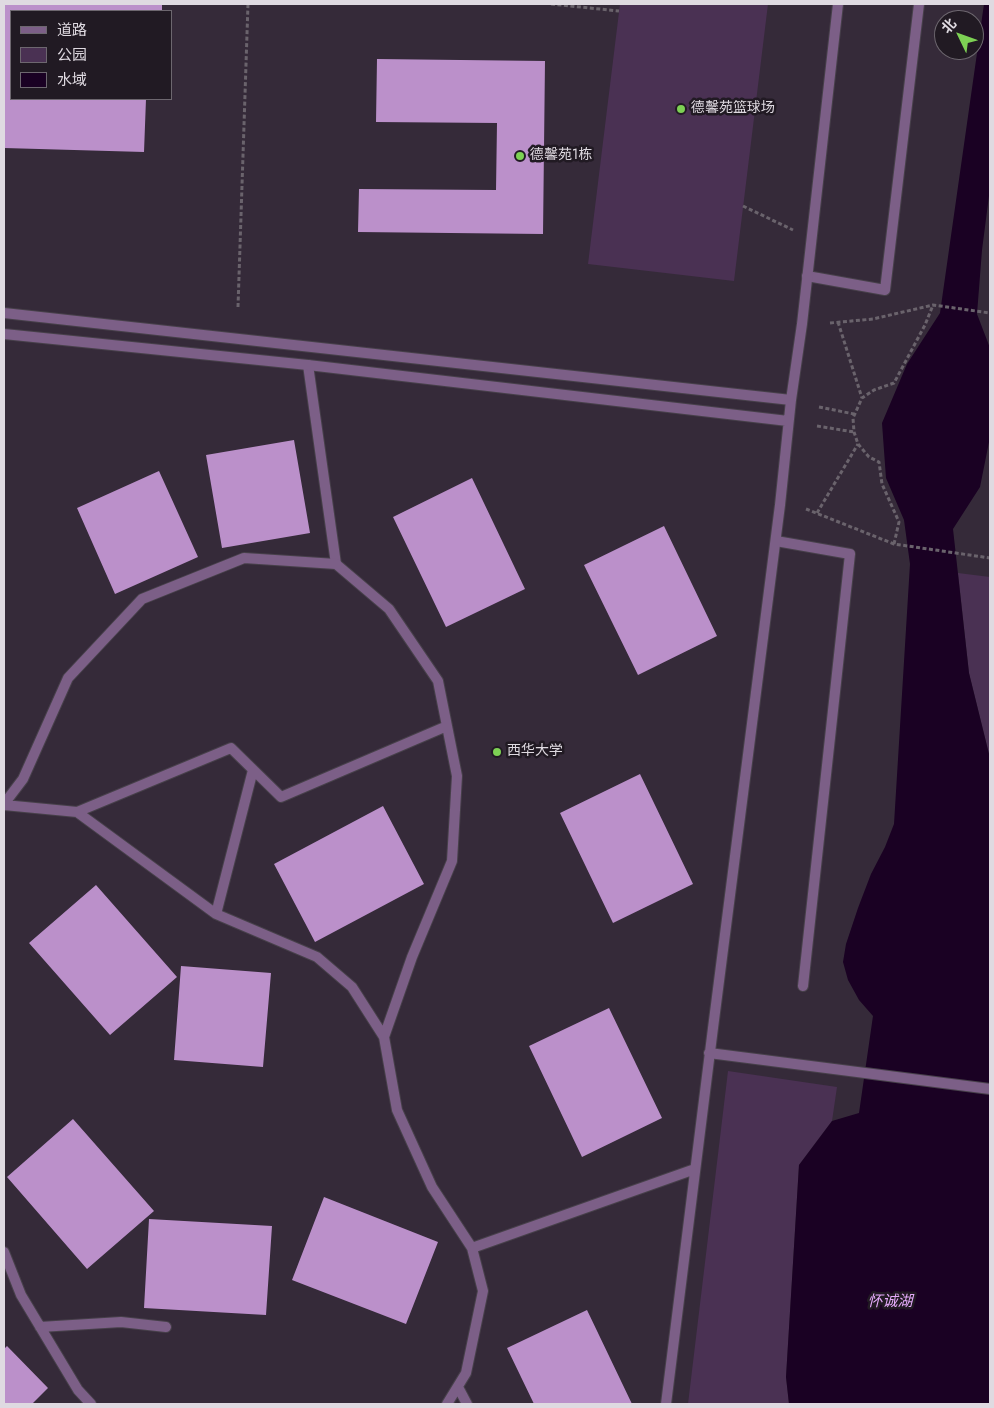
<!DOCTYPE html>
<meta charset="utf-8">
<style>
body{margin:0}
#map{position:relative;width:994px;height:1408px;overflow:hidden;background:#2a232d;font-family:Jost,"Noto Sans SC",sans-serif}
canvas{display:block}
.frame{position:absolute;inset:0;border:5px solid #dfdae1;pointer-events:none}
.legend{position:absolute;left:10px;top:10px;width:162px;height:90px;box-sizing:border-box;background:#211a23;border:1px solid #6d676f;margin:0;padding:6px 9px;list-style:none;font-size:15px;color:#dfdae1}
.legend li{display:flex;align-items:center;gap:10px;height:25px}
.legend b{width:25px;border:1px solid #6d676f}
.north{position:absolute;left:934px;top:10px;width:50px;height:50px;box-sizing:border-box;background:#211a23;border:1px solid #6d676f;border-radius:50%;rotate:312deg;font-size:14px;font-weight:700;line-height:20px;text-align:center;color:#dfdae1}
.north::after{content:'';display:block;margin:auto;width:18px;height:22px;background:#7dd154;clip-path:polygon(50% 0,100% 100%,50% 72%,0 100%)}
</style>
<div id="map">
<canvas width="994" height="1408"></canvas>
<div class="frame"></div>
<ul class="legend">
<li><b style="height:6px;background:#7c5f87"></b>道路</li>
<li><b style="height:14px;background:#4a3153"></b>公园</li>
<li><b style="height:14px;background:#1a0123"></b>水域</li>
</ul>
<div class="north">北</div>
</div>
<script>
const ctx = document.querySelector('canvas').getContext('2d');
ctx.lineJoin = 'round';
function paint(path, color) {
  ctx.fillStyle = color;
  ctx.fill(path, 'evenodd');
}
function toPath(rows) {
  const path = new Path2D();
  for (const r of rows) {
    path.moveTo(r[0], r[1]);
    for (let i = 2; i < r.length; i += 2) path.lineTo(r[i], r[i + 1]);
  }
  return path;
}
function trace(path, color, width, dash) {
  ctx.strokeStyle = color;
  ctx.lineWidth = width;
  ctx.lineCap = dash ? 'butt' : 'round';
  ctx.setLineDash(dash || []);
  ctx.stroke(path);
}
function write(font, color, halo, rows, align = 'center') {
  ctx.font = font + ' Jost,"Noto Sans SC",sans-serif';
  ctx.lineWidth = 5;
  ctx.setLineDash([]);
  ctx.textBaseline = 'middle';
  ctx.strokeStyle = halo;
  ctx.fillStyle = color;
  for (const [text, x, y, turn = 0] of rows) {
    ctx.save();
    ctx.translate(x, y);
    ctx.rotate((+turn || 0) * Math.PI / 180);
    ctx.textAlign = isNaN(turn) ? turn : align;
    if (halo) ctx.strokeText(text, 0, 0);
    ctx.fillText(text, 0, 0);
    ctx.restore();
  }
}
paint(toPath([
 [4,4,990,4,990,1404,4,1404],
 [11,11,171,11,171,99,11,99],
 [944,20,974,20,974,50,944,50]
]), '#352a39');
paint(toPath([
 [620,4,768,4,734,281,588,264],
 [958,573,990,577,990,758,969,673],
 [728,1071,837,1087,832,1121,799,1165,786,1377,789,1404,688,1404]
]), '#4a3153');
paint(toPath([
 [984,4,990,4,990,188,982,250,977,314,990,348,990,437,980,487,953,529,969,673,990,758,990,1404,789,1404,786,1377,799,1165,832,1121,859,1113,873,1016,859,1000,848,980,843,962,846,944,858,908,871,874,885,847,894,824,910,564,904,520,886,478,882,423,907,364,940,313]
]), '#1a0123');
paint(toPath([
 [4,4,162,4,162,11,11,11,11,99,146,99,144,152,4,148],
 [377,59,545,61,543,234,358,232,359,189,496,190,497,123,376,122],
 [294,440,310,533,222,548,206,455],
 [159,471,198,557,115,594,77,508],
 [472,478,525,589,446,627,393,517],
 [664,526,717,636,638,675,584,565],
 [640,774,693,884,613,923,560,813],
 [383,806,424,884,315,942,274,864],
 [96,885,177,977,110,1035,29,943],
 [181,966,271,973,263,1067,174,1060],
 [609,1008,662,1118,582,1157,529,1046],
 [73,1119,154,1211,87,1269,7,1177],
 [324,1197,438,1242,406,1324,292,1280],
 [149,1219,272,1226,266,1315,144,1308],
 [587,1310,632,1404,534,1404,507,1348],
 [7,1346,48,1388,32,1404,4,1404,4,1349]
]), '#bb90ca');
const lane = toPath([
 [807,276,885,290,919,4],
 [308,365,336,564],
 [776,541,850,554,803,986]
]);
const street = toPath([
 [4,313,791,400],
 [4,334,308,365,788,421],
 [4,804,23,779,68,678,142,599,244,558,336,564,389,609,438,681,457,776,452,861,412,957,384,1037,397,1110,432,1187,472,1248,483,1291,466,1373,447,1404],
 [4,805,77,812,231,748,281,797,447,726],
 [77,812,216,914,317,957,352,987,384,1037],
 [216,914,253,770],
 [709,1053,990,1089],
 [472,1248,695,1169],
 [4,1252,21,1295,78,1390,91,1404],
 [40,1327,121,1322,166,1327],
 [458,1387,467,1404],
 [666,1404,713,1028,780,505,791,400,802,324,838,4]
]);
trace(lane, '#47404a', 12);
trace(street, '#47404a', 12);
trace(toPath([
 [551,4,619,11],
 [743,206,793,230],
 [238,307,248,4],
 [838,322,862,398],
 [830,323,873,319,933,305,990,313],
 [819,407,854,414],
 [817,426,854,432],
 [806,509,894,544,990,558],
 [817,513,858,444],
 [894,544,899,522,882,484,879,462,869,457,858,444,854,432,853,418,862,398,874,390,894,383,925,325,933,305]
]), '#6a636c', 3, [4, 2.5]);
trace(lane, '#7c5f87', 10);
trace(street, '#7c5f87', 10);
for (const [x, y, r, color] of [
 [681,109,5,"#7dd154"],
 [520,156,5,"#7dd154"],
 [497,752,5,"#7dd154"]
]) {
  const dot = new Path2D();
  dot.arc(x, y, r, 0, 2 * Math.PI);
  ctx.fillStyle = color;
  ctx.fill(dot);
  trace(dot, '#211a23', 2);
}
write('14px', '#dfdae1', '#211a23', [
 ["德馨苑篮球场",691,109],
 ["德馨苑1栋",530,156],
 ["西华大学",507,752]
], 'left');
write('italic 15px', '#e4aaf9', '#211a23', [
 ["怀诚湖",890,1302]
]);
</script>
